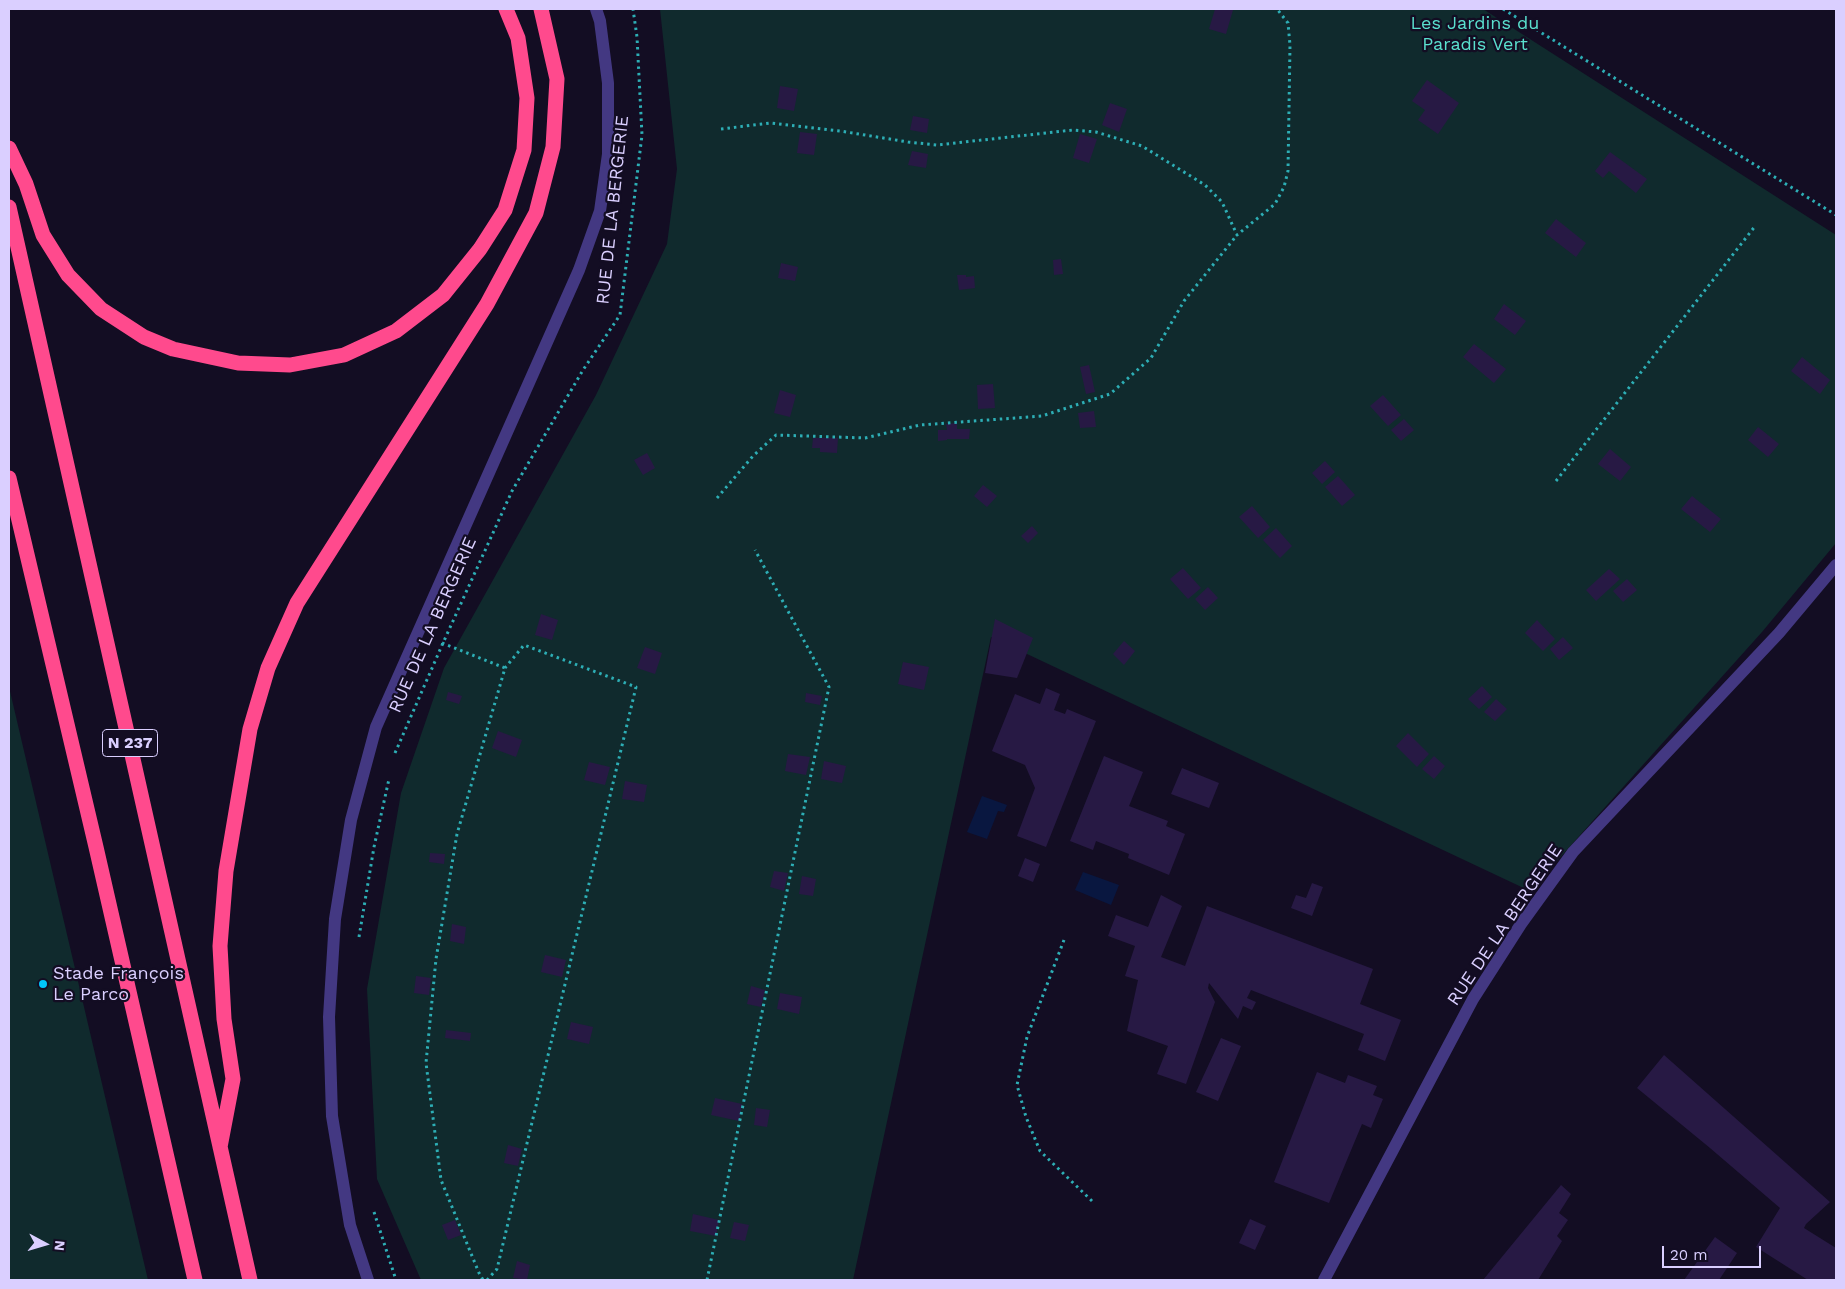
<!DOCTYPE html>
<meta charset="utf-8">
<style>
body{margin:0}
#map{position:relative;width:1845px;height:1289px;overflow:hidden;background:#130d23;font-family:"Work Sans",sans-serif}
canvas{display:block}
.frame{position:absolute;inset:0;border:10px solid #dacfff;pointer-events:none}
.north{position:absolute;left:20px;top:1219px;width:50px;height:50px;-webkit-text-stroke:4px #130d23;paint-order:stroke;rotate:96deg;font-size:14px;font-weight:700;line-height:20px;text-align:center;color:#dacfff}
.north::after{content:'';display:block;margin:auto;width:18px;height:22px;background:#dacfff;clip-path:polygon(50% 0,100% 100%,50% 72%,0 100%)}
.scale{position:absolute;left:1662px;top:1246px;width:99px;height:22px;box-sizing:border-box;border:2px solid #dacfff;border-top:0;padding-left:6px;font-size:15px;line-height:18px;white-space:nowrap;color:#dacfff;-webkit-text-stroke:4px #130d23;paint-order:stroke}
</style>
<div id="map">
<canvas width="1845" height="1289"></canvas>
<div class="frame"></div>
<div class="north">N</div>
<div class="scale">20 m</div>
</div>
<script>
const ctx = document.querySelector('canvas').getContext('2d');
ctx.lineJoin = 'round';
function paint(path, color) {
  ctx.fillStyle = color;
  ctx.fill(path, 'evenodd');
}
function toPath(rows) {
  const path = new Path2D();
  for (const r of rows) {
    path.moveTo(r[0], r[1]);
    for (let i = 2; i < r.length; i += 2) path.lineTo(r[i], r[i + 1]);
  }
  return path;
}
function trace(path, color, width, dash) {
  ctx.strokeStyle = color;
  ctx.lineWidth = width;
  ctx.lineCap = dash ? 'butt' : 'round';
  ctx.setLineDash(dash || []);
  ctx.stroke(path);
}
function write(font, color, halo, rows, align = 'center') {
  ctx.font = font + ' "Work Sans",sans-serif';
  ctx.lineWidth = 4.5;
  ctx.setLineDash([]);
  ctx.textBaseline = 'middle';
  ctx.strokeStyle = halo;
  ctx.fillStyle = color;
  for (const [text, x, y, turn = 0] of rows) {
    ctx.save();
    ctx.translate(x, y);
    ctx.rotate((+turn || 0) * Math.PI / 180);
    ctx.textAlign = isNaN(turn) ? turn : align;
    if (halo) ctx.strokeText(text, 0, 0);
    ctx.fillText(text, 0, 0);
    ctx.restore();
  }
}
paint(toPath([
 [660,9,1483,9,1836,235,1836,543,1762,632,1530,891,991,637,853,1280,421,1280,377,1179,367,989,401,793,444,668,596,395,667,244,677,169],
 [9,687,148,1280,9,1280]
]), '#102a2d');
paint(toPath([
 [982,796,1007,805,1004,812,998,811,987,839,967,832],
 [1083,872,1119,885,1111,905,1075,890]
]), '#091740');
paint(toPath([
 [1215,9,1233,10,1226,34,1209,29],
 [1427,80,1459,103,1438,134,1418,120,1425,110,1412,101],
 [780,86,798,89,794,111,777,108],
 [1110,103,1127,109,1119,132,1102,125],
 [913,116,929,119,927,133,910,130],
 [800,132,817,134,814,155,797,153],
 [1080,134,1097,139,1089,163,1073,158],
 [912,151,928,154,926,168,908,165],
 [1610,152,1647,179,1636,193,1609,171,1603,178,1595,171],
 [1556,219,1586,243,1576,257,1545,233],
 [1061,259,1063,274,1054,275,1053,260],
 [781,263,798,267,795,281,778,278],
 [957,275,966,275,966,277,974,276,975,288,959,290],
 [1504,304,1526,321,1515,335,1494,319],
 [1474,344,1506,369,1494,383,1463,357],
 [1802,357,1830,380,1820,394,1791,371],
 [1089,365,1095,392,1086,394,1080,367],
 [993,384,995,408,978,409,977,385],
 [780,390,796,395,790,417,774,413],
 [1383,395,1401,415,1388,426,1370,406],
 [1094,411,1096,427,1080,428,1078,413],
 [1404,419,1414,430,1401,441,1391,430],
 [957,423,957,429,970,429,969,439,947,439,947,440,938,441,938,430,947,430,946,424],
 [1758,427,1779,444,1768,457,1748,440],
 [813,438,838,438,837,453,820,452,820,448,812,448],
 [1610,449,1631,467,1620,481,1598,464],
 [647,453,655,468,643,475,634,460],
 [1325,461,1335,472,1322,484,1312,473],
 [1338,476,1355,495,1342,506,1325,487],
 [983,485,997,496,987,507,974,496],
 [1692,496,1721,519,1710,532,1681,509],
 [1252,506,1270,527,1258,538,1239,517],
 [1032,526,1038,533,1028,543,1021,536],
 [1276,528,1292,546,1280,558,1263,540],
 [1183,568,1201,588,1188,599,1170,579],
 [1609,569,1620,579,1596,601,1586,590],
 [1627,579,1637,590,1623,602,1613,591],
 [1208,587,1218,598,1205,610,1195,599],
 [541,614,558,620,552,640,535,635],
 [995,619,1033,638,1017,678,985,673],
 [1537,620,1555,639,1543,651,1525,633],
 [1563,637,1573,648,1559,660,1550,649],
 [1124,641,1135,651,1124,665,1113,654],
 [645,647,662,653,655,674,637,668],
 [903,662,929,667,924,690,898,684],
 [1482,686,1492,697,1479,709,1468,699],
 [1046,688,1060,694,1054,710,1065,714,1067,709,1096,721,1046,847,1017,836,1035,788,1025,765,992,751,1015,694,1040,704],
 [448,692,462,696,459,704,446,700],
 [806,693,822,696,820,705,805,702],
 [1496,699,1507,709,1495,721,1484,712],
 [498,731,522,740,516,757,492,748],
 [1408,733,1429,754,1417,767,1396,746],
 [788,754,810,757,806,775,785,771],
 [1104,756,1143,772,1129,806,1168,821,1166,826,1185,834,1169,875,1128,858,1129,854,1096,841,1093,850,1070,841],
 [1434,756,1445,766,1434,779,1422,769],
 [824,761,846,766,842,783,821,779],
 [589,762,610,767,605,785,584,780],
 [1182,768,1219,783,1209,808,1171,794],
 [625,781,647,785,644,802,622,799],
 [430,853,445,854,444,864,429,862],
 [1025,858,1040,864,1033,882,1018,876],
 [774,871,788,873,784,891,770,887],
 [802,876,816,879,813,896,799,894],
 [1312,883,1323,887,1312,916,1291,908,1296,895,1306,898],
 [1161,895,1182,906,1161,957,1185,966,1207,906,1373,969,1360,1004,1401,1020,1385,1061,1358,1050,1364,1034,1251,990,1247,998,1256,1002,1252,1010,1243,1006,1238,1019,1209,983,1208,988,1215,1002,1186,1084,1157,1074,1168,1046,1127,1031,1138,980,1125,976,1135,946,1108,936,1116,915,1148,927],
 [452,924,466,927,464,944,450,941],
 [545,955,566,960,562,977,541,972],
 [416,976,431,978,429,995,414,993],
 [751,986,765,990,761,1007,747,1004],
 [780,993,802,997,799,1014,777,1009],
 [571,1022,593,1027,589,1044,567,1039],
 [446,1030,471,1033,470,1041,445,1038],
 [1221,1038,1241,1046,1218,1101,1196,1092],
 [1664,1055,1830,1202,1806,1224,1804,1228,1836,1248,1836,1280,1808,1280,1756,1247,1780,1208,1710,1148,1637,1088],
 [1317,1072,1345,1083,1348,1075,1377,1086,1373,1095,1383,1099,1371,1128,1362,1124,1329,1203,1274,1182],
 [715,1098,742,1104,739,1121,711,1115],
 [756,1108,770,1110,767,1127,754,1125],
 [508,1145,522,1149,518,1166,504,1163],
 [1561,1185,1571,1194,1559,1213,1568,1220,1557,1236,1562,1241,1538,1280,1483,1280],
 [693,1214,719,1220,716,1236,690,1231],
 [1250,1219,1266,1226,1255,1250,1239,1243],
 [455,1220,461,1235,448,1240,442,1225],
 [734,1222,749,1225,745,1241,730,1238],
 [1715,1237,1737,1253,1719,1280,1684,1280],
 [517,1261,530,1265,527,1280,513,1278]
]), '#271944');
trace(toPath([
 [1503,9,1836,215],
 [721,129,770,123,840,131,908,142,937,145,1073,130,1096,132,1142,146,1205,185,1222,202,1237,235,1275,204,1284,187,1288,171,1290,45,1288,23,1277,9],
 [1556,481,1756,225],
 [717,498,753,456,776,435,865,438,920,425,1042,416,1110,394,1151,358,1184,301,1237,235],
 [442,643,505,668,457,834,436,959,426,1063,441,1180,479,1273,483,1280],
 [395,753,443,643,512,491,583,370,620,315,642,135,637,37,633,9],
 [359,937,374,847,389,779],
 [1064,940,1027,1037,1017,1085,1026,1117,1040,1151,1092,1201],
 [374,1212,396,1280],
 [487,1280,497,1269,636,687,524,645,505,668],
 [707,1280,829,687,755,550]
]), '#2daeb5', 3, [2.5, 4]);
trace(toPath([
 [368,1280,350,1225,332,1116,329,1017,335,919,351,820,376,727,579,270,600,211,608,154,608,83,600,21,596,9],
 [1324,1280,1473,999,1521,924,1573,852,1779,633,1836,565]
]), '#433882', 12);
trace(toPath([
 [9,148,26,184,43,235,68,275,101,309,144,337,173,349,238,363,290,365,344,355,396,331,443,295,480,249,505,210,524,150,527,98,518,38,506,9],
 [9,207,250,1280],
 [9,478,96,847,195,1280],
 [220,1147,233,1079,224,1019,220,946,226,871,250,729,268,668,297,603,487,304,536,213,553,147,557,79,541,9]
]), '#ff4a8d', 15);
for (const [x, y, r, color] of [
 [43,984,5,"#00c5fa"]
]) {
  const dot = new Path2D();
  dot.arc(x, y, r, 0, 2 * Math.PI);
  ctx.fillStyle = color;
  ctx.fill(dot);
  trace(dot, '#130d23', 2);
}
for (const [x, y, w] of [
 [130,743,55]
]) {
  const box = new Path2D();
  box.roundRect(x - w / 2, y - 13.5, w, 27, 4);
  ctx.fillStyle = '#130d23';
  ctx.fill(box);
  trace(box, '#dacfff', 1);
}
write('bold 16px', '#dacfff', null, [
 ["N 237",130,743]
]);
write('18px', '#5ae0ce', '#130d23', [
 ["Les Jardins du",1475,24],
 ["Paradis Vert",1475,45]
]);
write('18px', '#dacfff', '#130d23', [
 ["RUE DE LA BERGERIE",613,210,-84],
 ["RUE DE LA BERGERIE",433,625,-66],
 ["RUE DE LA BERGERIE",1505,925,-56]
]);
write('18px', '#dacfff', '#130d23', [
 ["Stade François",53,974],
 ["Le Parco",53,995]
], 'left');
</script>
